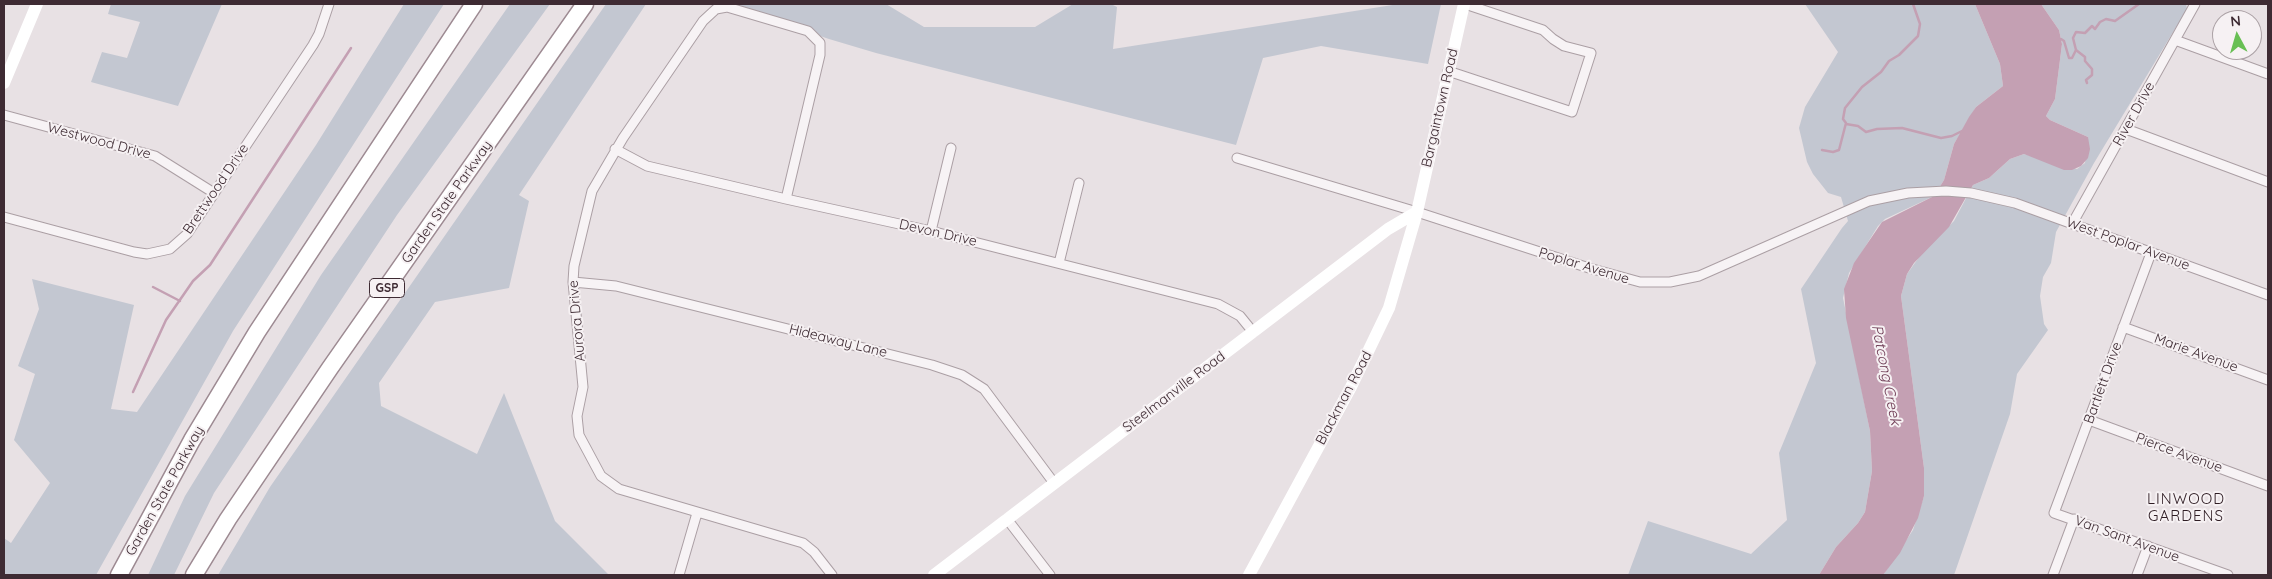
<!DOCTYPE html>
<style>
body{margin:0}
#map{position:relative;width:2272px;height:579px;overflow:hidden;background:#e8e1e4;font-family:Quicksand,sans-serif}
canvas{display:block}
.frame{position:absolute;inset:0;border:5px solid #3e2b33;pointer-events:none}
.north{position:absolute;left:2212px;top:10px;width:50px;height:50px;box-sizing:border-box;background:#f6f1f3;border:1px solid #aca2a6;border-radius:50%;rotate:354deg;font-size:14px;font-weight:700;line-height:20px;text-align:center;color:#3e2b33}
.north::after{content:'';display:block;margin:auto;width:18px;height:22px;background:#68bf54;clip-path:polygon(50% 0,100% 100%,50% 72%,0 100%)}
</style>
<div id="map">
<canvas width="2272" height="579"></canvas>
<div class="frame"></div>
<div class="north">N</div>
</div>
<script>
const ctx = document.querySelector('canvas').getContext('2d');
ctx.lineJoin = 'round';
function paint(path, color) {
  ctx.fillStyle = color;
  ctx.fill(path, 'evenodd');
}
function toPath(rows) {
  const path = new Path2D();
  for (const r of rows) {
    path.moveTo(r[0], r[1]);
    for (let i = 2; i < r.length; i += 2) path.lineTo(r[i], r[i + 1]);
  }
  return path;
}
function trace(path, color, width, dash) {
  ctx.strokeStyle = color;
  ctx.lineWidth = width;
  ctx.lineCap = dash ? 'butt' : 'round';
  ctx.setLineDash(dash || []);
  ctx.stroke(path);
}
function write(font, color, halo, rows, align = 'center') {
  ctx.font = font + ' Quicksand,sans-serif';
  ctx.lineWidth = 4;
  ctx.setLineDash([]);
  ctx.textBaseline = 'middle';
  ctx.strokeStyle = halo;
  ctx.fillStyle = color;
  for (const [text, x, y, turn = 0] of rows) {
    ctx.save();
    ctx.translate(x, y);
    ctx.rotate((+turn || 0) * Math.PI / 180);
    ctx.textAlign = isNaN(turn) ? turn : align;
    if (halo) ctx.strokeText(text, 0, 0);
    ctx.fillText(text, 0, 0);
    ctx.restore();
  }
}
paint(toPath([
 [111,4,222,4,178,106,91,82,102,52,127,58,140,22,108,14],
 [404,4,444,4,233,331,96,575,4,575,4,538,11,543,50,483,14,440,35,374,18,366,39,309,32,279,134,305,111,409,137,412,316,145],
 [510,4,550,4,397,215,214,493,174,575,148,575,185,496,321,275],
 [606,4,646,4,519,195,529,201,509,288,435,302,379,383,381,406,477,454,504,393,555,521,609,575,218,575,270,487],
 [725,4,886,4,924,27,1035,27,1073,4,1111,4,1117,7,1113,49,1399,4,1441,4,1428,64,1321,46,1263,58,1236,145,876,53,829,39],
 [1805,4,1975,4,2000,64,2003,86,1976,107,1954,144,1944,180,1934,196,1885,219,1878,226,1849,273,1843,298,1870,431,1872,471,1865,512,1858,523,1836,547,1819,575,1628,575,1648,521,1751,554,1787,520,1779,453,1816,363,1801,289,1842,228,1848,221,1841,197,1828,193,1813,174,1807,162,1799,128,1805,107,1838,52],
 [2041,4,2186,4,2187,9,2094,163,2056,232,2051,263,2043,277,2040,296,2044,324,2048,330,2017,374,2010,414,1954,575,1883,575,1913,530,1924,496,1924,468,1901,296,1907,274,1922,253,1954,221,1973,185,1989,178,2010,159,2024,154,2077,169,2085,163,2088,137,2050,120,2046,116,2055,99,2062,44,2059,30]
]), '#c3c7d1');
paint(toPath([
 [1975,4,2041,4,2059,30,2062,44,2055,99,2046,116,2050,120,2088,137,2090,149,2088,158,2081,166,2072,170,2064,170,2024,154,2010,159,1989,178,1973,185,1949,227,1914,263,1907,274,1901,296,1924,468,1924,496,1918,518,1900,553,1883,575,1819,575,1836,547,1858,523,1865,512,1872,471,1870,431,1846,318,1844,289,1854,263,1882,222,1934,196,1944,180,1954,144,1969,117,1976,107,2003,86,2000,64]
]), '#c4a0b3');
trace(toPath([
 [2061,39,2064,41,2069,58,2072,58,2076,50,2073,38,2076,32,2085,33,2092,26,2095,29,2100,22,2106,19,2115,21,2139,4],
 [2076,50,2085,57,2085,61,2092,69,2092,75,2086,80,2087,83],
 [1846,124,1858,126,1866,132,1877,129,1902,128,1941,138,1952,136,1962,131],
 [1822,150,1833,152,1839,150,1846,123,1843,119,1845,108,1862,87,1881,72,1889,61,1899,55,1918,36,1920,24,1913,4],
 [153,287,180,301],
 [133,392,166,320,193,281,210,265,351,48]
]), '#c4a0b3', 2.5);
const street = toPath([
 [2175,40,2268,74],
 [1448,71,1572,112,1591,53,1564,46,1553,39,1543,30,1465,4],
 [4,115,155,156,214,193],
 [2126,129,2268,182],
 [615,149,647,166,786,199,931,231,1218,304,1240,316,1253,332],
 [1237,158,1417,212,1589,268,1640,282,1670,282,1699,276,1869,201,1908,193,1946,191,1971,193,2015,203,2268,295],
 [786,199,820,55,820,43,808,31,727,7,716,9,703,21,623,138,592,191,574,266,573,282,583,387,577,416,579,435,601,476,619,489,803,543,814,552,832,575],
 [4,217,134,252,147,254,170,249,187,234,313,45,319,34,329,4],
 [2072,224,2195,4],
 [931,231,951,148],
 [2151,253,2054,513,2228,575],
 [1059,263,1079,183],
 [573,282,616,286,932,365,962,375,984,389,1054,483],
 [2123,327,2268,380],
 [2089,420,2268,486],
 [1007,519,1050,575],
 [679,575,697,513],
 [2053,575,2074,519],
 [2137,575,2148,546]
]);
const highway = toPath([
 [119,575,192,440,257,332,474,4],
 [194,575,228,519,330,368,585,4]
]);
trace(street, '#ab9fa4', 11);
trace(highway, '#9d8a92', 19);
trace(street, '#f7f3f5', 9);
trace(toPath([
 [4,83,37,4],
 [934,575,1388,229,1417,212],
 [1249,575,1351,387,1389,308,1417,212,1464,4]
]), '#fff', 12);
trace(highway, '#fff', 16);
for (const [x, y, w] of [
 [387,288,35]
]) {
  const box = new Path2D();
  box.roundRect(x - w / 2, y - 9.5, w, 19, 4);
  ctx.fillStyle = '#f6f1f3';
  ctx.fill(box);
  trace(box, '#3e2b33', 1);
}
write('bold 12px', '#3e2b33', null, [
 ["GSP",387,288]
]);
write('14px', '#3e2b33', '#f6f1f3', [
 ["Bargaintown Road",1440,108,-77],
 ["River Drive",2134,114,-61],
 ["Westwood Drive",99,141,15],
 ["Brettwood Drive",216,189,-56],
 ["Garden State Parkway",447,202,-55],
 ["Devon Drive",938,233,13],
 ["West Poplar Avenue",2128,244,20],
 ["Poplar Avenue",1584,266,17],
 ["Aurora Drive",577,321,-95],
 ["Hideaway Lane",838,341,14],
 ["Marie Avenue",2196,353,20],
 ["Bartlett Drive",2103,383,-70],
 ["Steelmanville Road",1174,392,-37],
 ["Blackman Road",1344,398,-62],
 ["Pierce Avenue",2179,453,20],
 ["Garden State Parkway",165,491,-61],
 ["Van Sant Avenue",2127,539,20]
]);
write('italic 15px', '#6d3a53', '#f6f1f3', [
 ["Patcong Creek",1886,375,79]
]);
ctx.letterSpacing = '1px';
write('15px', '#2f1d24', '#f6f1f3', [
 ["LINWOOD",2186,499],
 ["GARDENS",2186,516]
]);
ctx.letterSpacing = '0px';
</script>
